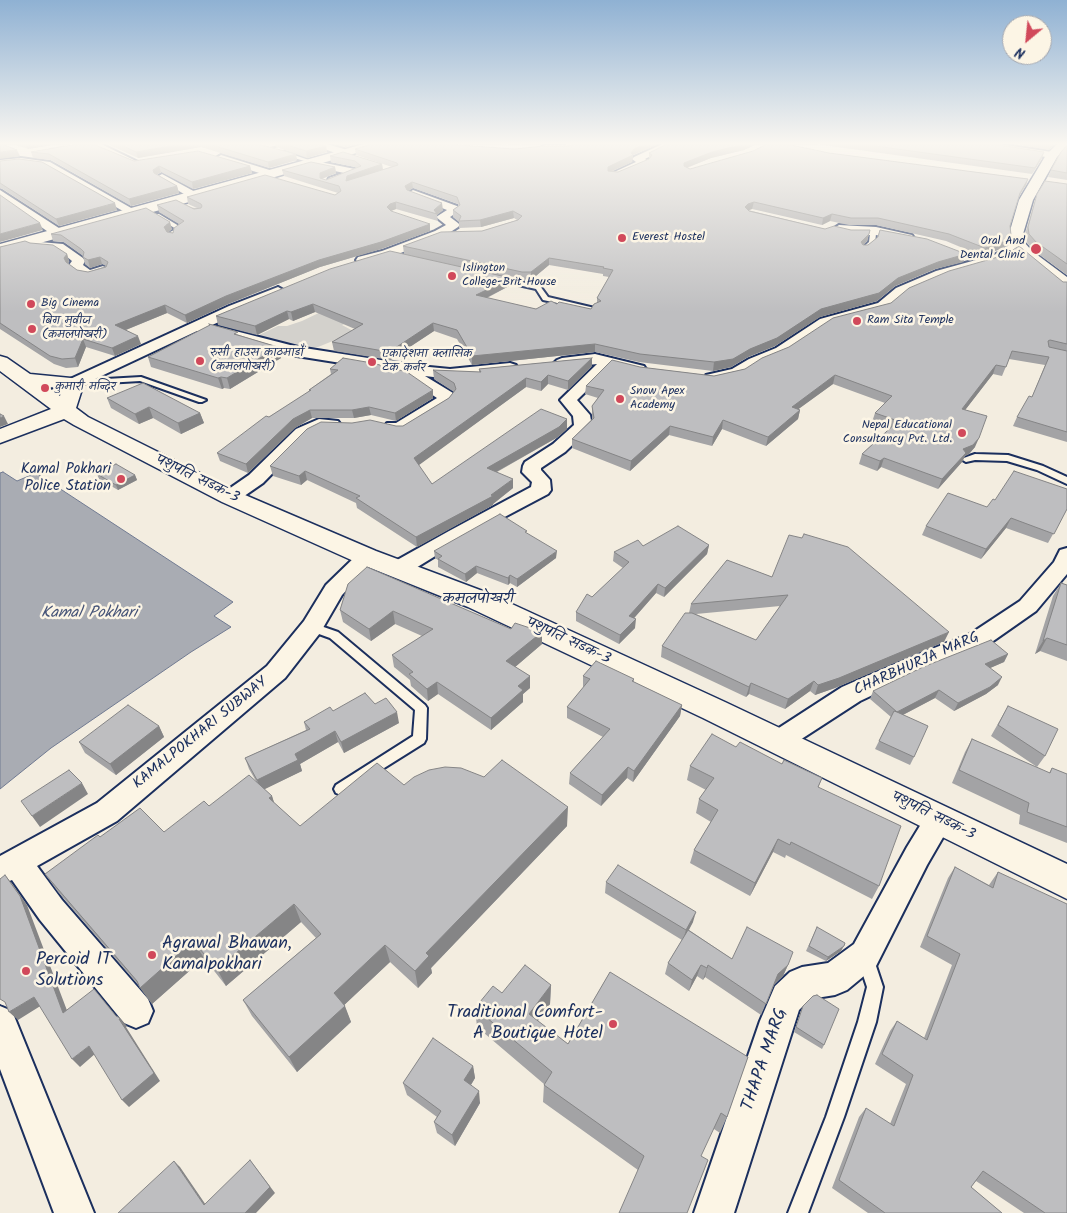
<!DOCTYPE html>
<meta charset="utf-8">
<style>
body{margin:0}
#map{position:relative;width:1067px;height:1213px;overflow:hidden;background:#f3ede0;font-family:Kalam,sans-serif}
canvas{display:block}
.north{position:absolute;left:1002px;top:15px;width:50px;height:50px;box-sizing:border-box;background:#fcf5e5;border:1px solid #a2a6af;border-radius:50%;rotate:208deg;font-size:14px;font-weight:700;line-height:20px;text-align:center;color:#1b2f5e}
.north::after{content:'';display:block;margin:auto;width:18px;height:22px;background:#d1495b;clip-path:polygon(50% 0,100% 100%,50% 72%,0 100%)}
</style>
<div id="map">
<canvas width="1067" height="1213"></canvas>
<div class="north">N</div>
</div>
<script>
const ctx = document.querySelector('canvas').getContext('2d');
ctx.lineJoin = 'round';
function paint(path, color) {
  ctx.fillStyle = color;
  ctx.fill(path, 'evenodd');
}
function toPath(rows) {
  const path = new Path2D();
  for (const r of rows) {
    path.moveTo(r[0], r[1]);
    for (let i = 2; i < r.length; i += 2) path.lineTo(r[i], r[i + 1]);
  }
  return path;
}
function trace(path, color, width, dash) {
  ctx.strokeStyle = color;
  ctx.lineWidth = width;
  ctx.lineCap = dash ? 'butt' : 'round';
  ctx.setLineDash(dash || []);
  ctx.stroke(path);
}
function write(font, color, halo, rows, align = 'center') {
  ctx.font = font + ' Kalam,"Playpen Sans Deva",sans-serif';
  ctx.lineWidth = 5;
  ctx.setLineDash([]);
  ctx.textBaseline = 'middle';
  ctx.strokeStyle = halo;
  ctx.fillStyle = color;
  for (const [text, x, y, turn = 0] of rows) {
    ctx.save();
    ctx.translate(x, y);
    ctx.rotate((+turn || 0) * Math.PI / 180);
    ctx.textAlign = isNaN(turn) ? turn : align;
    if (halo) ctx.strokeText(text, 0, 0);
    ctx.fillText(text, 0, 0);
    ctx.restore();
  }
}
paint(toPath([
 [327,309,352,321,342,325,355,332,318,347,303,349,255,337,278,326,287,326,302,321]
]), '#d3d1cc');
const water = toPath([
 [3,472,17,481,36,473,233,602,214,616,231,627,191,652,51,748,0,789,0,473,3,472]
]);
paint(water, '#a9acb3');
trace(water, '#707a91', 1);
const lane = toPath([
 [281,152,285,152,315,162,311,163,281,154,281,152],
 [155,214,159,214,184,229,174,234,175,239,171,239,168,233,176,229,155,216,155,214],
 [874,230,879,231,876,234,875,243,865,251,861,251,861,249,869,242,870,234,874,230],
 [498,277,540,286,548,297,599,309,595,311,543,300,536,289,496,280,495,279,498,277],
 [79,377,106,379,141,377,206,400,202,402,199,402,140,381,106,383,82,381,78,379,79,377],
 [975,454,1008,455,1043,466,1067,477,1067,484,1037,470,1007,461,975,460,966,462,961,459,975,454],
 [312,623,338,632,425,705,427,708,426,739,424,743,341,795,336,793,334,789,336,785,413,736,415,710,330,638,308,630,306,627,308,624,312,623],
 [865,949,871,951,883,987,876,1022,844,1117,808,1213,788,1213,826,1117,858,1022,867,987,857,957,859,951,865,949]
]);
const street = toPath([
 [88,142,97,142,138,162,133,165,130,164,89,145,88,142],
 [267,142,285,142,283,144,261,149,256,146,267,142],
 [305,142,320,142,344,149,349,153,347,155,341,155,305,142],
 [567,142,579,142,576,148,568,151,545,151,540,148,545,145,566,145,567,142],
 [667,142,679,142,645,159,650,162,648,164,617,176,612,173,636,162,632,159,634,157,667,142],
 [984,142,1052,152,1057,155,1052,158,991,148,988,147,984,142],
 [221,155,276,172,277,174,272,177,218,160,216,158,221,155],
 [21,158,50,162,140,213,138,215,130,215,45,167,21,164,0,166,0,160,21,158],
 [310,160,355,169,360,172,333,183,328,180,329,178,344,173,307,165,307,161,310,160],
 [162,174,199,194,200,196,199,198,191,198,158,179,157,177,162,174],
 [0,190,62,230,64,233,62,236,54,236,0,198,0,190],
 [413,190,457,206,459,211,450,217,458,223,460,225,458,227,443,237,390,257,362,264,358,263,356,260,358,257,382,251,435,231,446,225,436,217,447,210,409,195,408,193,413,190],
 [839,225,876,227,912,235,914,238,908,242,876,235,849,235,835,231,833,229,839,225],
 [28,237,40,242,63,244,83,258,85,261,83,265,90,270,103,266,109,270,108,273,91,278,81,276,70,268,69,265,72,261,66,256,56,251,33,249,24,244,22,241,28,237],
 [1017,239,1023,243,1012,256,1002,261,946,277,906,294,888,309,830,325,786,354,759,365,743,376,712,383,706,381,704,378,706,375,732,369,749,359,776,348,820,319,878,303,896,288,936,271,994,255,1004,250,1013,240,1017,239],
 [278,287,285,291,283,294,212,325,298,347,419,366,450,369,510,363,516,365,518,368,516,371,510,373,450,379,425,376,453,393,455,397,449,406,404,433,398,434,387,431,384,427,387,423,396,423,437,398,411,381,409,378,410,374,297,356,212,333,197,331,80,386,74,388,68,386,66,383,68,380,229,306,278,287],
 [595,354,644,366,646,369,644,372,638,374,611,367,577,400,590,415,592,426,565,452,541,468,541,470,550,480,551,490,548,494,463,539,406,574,398,576,390,574,387,569,390,564,449,531,531,487,532,482,522,472,523,466,525,462,553,444,574,425,573,416,560,400,597,364,562,368,557,366,554,363,557,360,562,358,595,354],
 [319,419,338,421,341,425,338,429,322,429,308,437,263,483,237,501,230,503,223,501,220,497,223,493,249,475,296,429,319,419],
 [1067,548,1067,574,1036,611,986,646,919,673,860,701,786,749,777,753,768,749,764,742,768,735,842,687,901,661,970,634,1020,601,1054,562,1060,550,1067,548],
 [367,550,374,552,378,557,342,595,320,633,285,678,117,821,37,866,62,900,148,999,153,1011,148,1023,136,1028,124,1023,40,920,12,880,0,885,0,856,97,803,267,666,304,621,326,585,360,552,367,550],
 [939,808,949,811,953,820,927,865,876,966,847,990,835,995,810,999,799,1010,734,1213,694,1213,760,1021,775,986,790,972,802,967,828,963,854,944,907,847,929,811,939,808],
 [0,1006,12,1011,94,1213,54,1213,0,1069,0,1006]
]);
const secondary = toPath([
 [371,142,389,142,387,144,200,199,0,254,0,244,371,142],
 [0,356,7,358,30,374,81,379,84,383,76,408,88,417,238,492,376,551,488,593,725,702,1067,864,1067,899,703,718,468,607,358,563,222,502,74,425,64,419,0,443,0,429,51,409,0,371,0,356],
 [48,387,62,388,60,396,48,387]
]);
const primary = toPath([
 [1059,142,1067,142,1067,146,1057,157,1033,200,1023,234,1024,242,1032,251,1067,277,1067,290,1061,288,1022,257,1010,243,1009,234,1019,200,1046,155,1059,142]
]);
trace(lane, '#1b2f5e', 4);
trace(street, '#1b2f5e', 4);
trace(secondary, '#1b2f5e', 3);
trace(primary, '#1b2f5e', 3);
paint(lane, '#fcf5e5');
paint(street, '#fcf5e5');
paint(secondary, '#fcf5e5');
paint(primary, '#fcf5e5');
paint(toPath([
 [6,142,69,142,28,149],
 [103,142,250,142,297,160,269,168,201,147,138,158],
 [275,142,315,142,326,146,327,152,307,158,276,147],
 [326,142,364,142,345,147],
 [461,142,566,142,565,143,544,142,514,145],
 [578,142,663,142,633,155,632,162,611,172,618,172,649,159,649,153,671,142,761,142,744,150,711,158,687,168,690,169,829,153,1028,179,1026,185,1018,198,1010,226,1011,235,1008,243,1003,248,982,256,946,241,876,225,849,225,830,221,822,225,752,209,748,210,825,229,869,234,867,241,863,245,868,245,877,238,880,230,966,254,963,262,935,269,895,286,877,301,820,317,775,346,748,357,731,367,713,371,639,362,595,352,472,365,457,339,434,331,390,360,334,351,332,342,355,329,315,312,293,321,289,319,257,335,218,325,216,316,404,254,403,246,482,231,517,220,514,218,481,227,459,228,459,222,453,217,453,210,458,206,458,204,413,188,408,191,443,210,437,215,438,221,396,209,391,211,430,231,381,249,320,267,228,304,187,323,167,313,126,330,141,344,115,356,86,347,78,367,66,368,54,364,0,329,0,247,30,243,67,254,69,261,68,263,77,270,88,272,106,266,102,264,90,268,85,264,83,256,64,242,53,241,51,234,172,229,168,233,173,233,179,224,159,212,157,205,197,208,188,204,187,197,335,195,338,193,284,176,282,170,335,167,336,173,322,179,326,180,356,168,355,167,331,162,330,156,382,164,383,170,392,167,356,155,355,149,446,144,514,149,569,146],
 [549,265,603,274,603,276,609,277,597,298,597,303,591,309,557,304,536,309,487,298,511,285,511,278,522,280,531,280],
 [801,142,972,142,1044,152,1042,158,1032,174],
 [1005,142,1056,142,1049,150],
 [1067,145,1067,180,1048,177,1051,170],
 [31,152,134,161,250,166,252,173,193,189,161,172,157,175,177,186,179,193,131,206,51,160,33,158],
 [0,161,117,210,59,226,1,188,0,189],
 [1067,184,1067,275,1033,250,1026,241,1025,234,1037,194],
 [1063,282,1067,282,1067,442,1013,426,1017,417,1032,397,1045,365,1009,359,1002,376,993,374,965,410,975,447,969,454,965,456,962,462,938,489,881,467,877,471,859,464,862,454,890,428,872,422,875,413,885,403,833,384,798,409,800,410,798,419,766,446,722,429,712,446,669,435,630,471,572,448,572,439,592,419,592,406,598,398,585,394,586,386,640,367,714,376,745,369],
 [209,324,239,335,278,347,281,358,230,389,224,388,222,389,151,367,148,357,209,326],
 [343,358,433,398,396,421,371,415,354,418,312,418,295,428,248,473,220,461,217,453,269,417,309,392,309,390,331,374,330,369],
 [592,358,592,366,568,390,548,384,541,391,526,387,418,465,432,484,567,429,558,437,497,472,513,488,493,504,493,505,417,547,357,508,356,503,307,480,301,485,273,476,270,466,396,426,403,426,449,398,454,392,434,379,433,370,479,372,479,369],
 [107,398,200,413,204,423,181,434,153,418,139,424,111,408],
 [97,474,135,475,137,480,118,490,99,479],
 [995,500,1067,509,1048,543,1006,528,981,559,922,535,926,526,987,507],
 [527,534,556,558,517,587,510,583,508,585,477,573,466,582,438,567,438,560,435,558,434,551],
 [709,545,707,554,664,597,656,593,634,618,635,628,619,644,576,621,576,612,623,568,613,561,614,552,643,546],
 [727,560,944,642,835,688,815,695,810,691,785,709,749,694,746,697,661,657,662,646,689,613,691,604],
 [780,606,756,640,696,614],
 [1061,583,1067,585,1067,661,1040,651,1035,654,1053,596],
 [348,584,511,629,542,632,542,644,515,667,530,676,530,688,523,694,523,702,491,730,438,694,428,701,411,686,410,680,394,667,392,655,422,636,395,624,371,641,343,622,340,610],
 [1008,654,1004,662,990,668,998,685,986,694,954,711,935,698,903,715,914,757,910,765,875,749,891,717,870,699,873,691],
 [583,676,634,679,634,682,682,705,680,716,633,782,627,778,601,806,569,784,570,773,603,737,567,718,567,707,584,687,583,687],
 [375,704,399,723,344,753,338,742,300,764,302,771,264,789,272,796,274,803,300,826,404,785,567,826,431,968,432,973,418,988,390,962,344,1005,351,1022,297,1072,252,1016,243,1000,316,938,301,922,226,986,204,958,152,1004,139,986,58,892,45,874,100,837,164,832,209,806,256,781,249,769,245,758,306,730,304,722,333,711],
 [1008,706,1045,756,1037,767,991,736],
 [159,726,164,737,116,775,85,753,79,742],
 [972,739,1049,773,1052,768,1067,774,1067,843,1019,824,1020,815,952,783,965,752],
 [736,747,782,764,822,778,818,788,879,886,872,899,786,855,785,858,773,852,750,896,690,863,694,850,711,822,696,813,699,799,706,790,687,780,690,766],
 [955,867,989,885,998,872,1067,1213,1024,1213,976,1181,971,1187,1002,1213,868,1213,832,1188,859,1117,866,1108,890,1124,906,1084,875,1064,890,1031,897,1021,924,1038,952,965,920,947,948,878],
 [606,882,693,922,689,930,732,959,788,965,783,976,774,985,761,1015,705,977,703,980,697,976,689,991,665,974,668,963,682,940,605,893],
 [817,927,841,951,826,961,806,951],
 [610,972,727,1117,720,1133,714,1129,638,1170,543,1102,544,1084,477,1027,475,1008,502,993,551,985,550,1004,538,1021,568,1044],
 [803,1006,824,1045,822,1049,794,1032,801,1011],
 [473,1066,475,1078,471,1085,480,1103,455,1146,437,1133,434,1122,437,1117,407,1095,403,1083]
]), '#a3a3a5');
paint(toPath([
 [31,142,69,142,28,149,26,143],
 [194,142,199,142,201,147,138,158,136,152],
 [344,142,364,142,345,147],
 [514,142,544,142,514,145],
 [650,142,663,142,633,155,632,162,607,173,608,167,631,153,634,149],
 [749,142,761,142,744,150,711,158,683,169,684,163,712,152],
 [1053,142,1056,142,1049,150,1051,143],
 [326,146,327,152,307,158,306,151],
 [17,150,20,156,0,159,0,152],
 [1044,152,1042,158,1032,174,1035,168],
 [296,154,297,160,269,168,268,162],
 [382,164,383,171,346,181,347,176],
 [159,166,161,172,155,176,153,170],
 [250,166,252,173,193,189,192,182],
 [335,167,336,173,321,179,321,181,320,173],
 [1028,179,1026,185,1017,199,1020,193],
 [412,182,413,188,405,192,405,186],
 [177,186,179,193,131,206,129,199],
 [396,202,396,209,391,211,387,207,390,204],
 [754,202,752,209,747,211,745,207,748,204],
 [115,203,117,210,59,226,56,219],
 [442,203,443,210,437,215,434,210],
 [513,211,514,218,481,227,480,220],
 [832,214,830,221,822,225,823,218],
 [170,222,172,229,166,234,164,227],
 [40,223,43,230,0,242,0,234],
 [430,224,430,231,381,249,320,267,228,304,187,323,185,315,226,296,319,260],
 [869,234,867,241,859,249,861,242],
 [1011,235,1008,243,1003,248,982,256,985,248],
 [67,254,69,261,67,266,64,258],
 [966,254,963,262,935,269,895,286,877,301,820,317,775,346,748,357,731,367,713,371,714,362,821,309,938,262],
 [100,257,102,264,90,268,88,260],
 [549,258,549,265,531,280,531,272],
 [511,278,511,285,476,303,476,295],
 [313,304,315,312,293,321,291,312],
 [165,305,167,313,118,333,115,325],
 [287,311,289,319,257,335,255,326],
 [433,323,434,331,390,360,389,352],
 [138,336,141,344,115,356,112,348],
 [83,339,86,347,78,367,75,358],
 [595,344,595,352,472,365,472,356],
 [278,347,281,358,230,389,227,378],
 [592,358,592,366,568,390,568,381],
 [996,365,993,374,959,418,962,409],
 [548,375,548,384,541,391,541,382],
 [835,375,833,384,789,416,792,407],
 [221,377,224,388,222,389,218,378],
 [526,378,526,387,415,468,414,458],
 [433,390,433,398,396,421,395,413],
 [149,407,153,418,139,424,135,414],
 [369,407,371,415,354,418,352,410],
 [310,410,312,418,295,428,248,473,246,464,293,419],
 [800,410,798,419,766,446,768,437],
 [200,413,204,423,181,434,178,423],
 [4,416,8,424,0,427,0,418],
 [567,419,567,429,558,437,487,477,487,468],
 [723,420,722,429,712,446,713,437],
 [670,426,669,435,630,471,631,461],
 [979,438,975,447,969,454,965,456,962,462,938,489,942,479,963,449],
 [884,458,881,467,877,471,880,461],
 [305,471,307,480,301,485,299,476],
 [135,475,137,480,118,490,116,485],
 [513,479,513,488,493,504,493,505,417,547,416,537,491,495],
 [1011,518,1006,528,981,559,986,549],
 [709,545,707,554,664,597,665,588],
 [557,551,556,558,517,587,517,579],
 [476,566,477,573,466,582,465,574],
 [510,575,510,583,508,585,508,578],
 [658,584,656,593,628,625,629,616],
 [393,611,395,624,371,641,369,629],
 [636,619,635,628,619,644,620,635],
 [542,632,542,644,507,674,506,661],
 [949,632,944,642,835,688,815,695,818,685],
 [1047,638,1040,651,1035,654,1043,641],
 [1008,654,1004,662,981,672,985,664],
 [530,676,530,688,523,694,523,702,491,730,491,718,518,686],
 [1002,677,998,685,986,694,954,711,958,703],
 [814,681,810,691,785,709,788,699],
 [437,682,438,694,428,701,427,689],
 [751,683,749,694,746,697,749,687],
 [939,690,935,698,893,720,897,712],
 [682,705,680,716,633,782,634,771],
 [397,712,399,723,344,753,341,742],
 [159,726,164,737,116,775,110,764],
 [335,731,338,742,300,764,302,771,261,791,257,780,295,754],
 [628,767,627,778,601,806,602,795],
 [82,783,88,794,40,827,32,816],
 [272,796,278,815,269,798],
 [568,807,567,826,431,968,432,973,418,988,415,971,426,953],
 [778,839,773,852,750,896,755,883],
 [5,875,13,885,27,905,71,1021,63,1013],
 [294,904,301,922,226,986,217,969],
 [696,912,693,922,683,940,686,930],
 [193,941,204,958,152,1004,140,988],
 [385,945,390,962,340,1009,334,993],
 [844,946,841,951,826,961,828,957],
 [701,965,697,976,689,991,692,980],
 [708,965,705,977,703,980],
 [788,965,783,976,773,985,778,974],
 [551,985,550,1004,529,1032,529,1014],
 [34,997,42,1005,18,1020,9,1012],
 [345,1006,351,1022,297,1072,289,1057],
 [120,1018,127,1026,126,1027,160,1081,129,1107,122,1100,119,1019],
 [89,1046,96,1053,80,1067,72,1059],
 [473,1066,475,1078,466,1093,464,1080],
 [479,1091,480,1103,455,1146,452,1135],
 [250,1160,275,1193,256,1213,245,1213],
 [174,1161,180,1167,210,1211,204,1205]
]), '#858586');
const building = toPath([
 [88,142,134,161,198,151,250,166,192,182,159,166,153,170,154,173,177,186,129,199,49,154,31,152,88,142],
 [115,142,194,142,136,152,115,142],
 [202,142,250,142,296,154,268,162,202,142],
 [277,142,315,142,326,146,306,151,277,142],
 [379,142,443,142,446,144,514,149,544,146,569,146,578,142,650,142,634,149,631,153,633,155,608,167,608,171,618,172,649,159,652,155,649,153,671,142,749,142,745,144,712,152,684,163,684,166,690,169,753,151,771,142,777,142,829,153,1028,179,1020,193,1010,226,1011,235,1006,241,985,248,949,234,878,218,851,218,832,214,823,218,754,202,748,204,745,207,749,211,825,229,834,226,851,230,870,230,869,234,861,242,863,245,868,245,878,237,880,230,927,239,966,254,938,262,898,278,879,293,821,309,777,338,750,349,733,359,714,362,640,354,595,344,472,356,457,330,433,323,389,352,332,342,363,324,313,304,291,312,287,311,255,326,216,316,330,269,390,251,511,278,476,295,536,309,551,301,557,304,559,302,591,309,594,304,601,301,597,298,613,270,603,268,604,267,549,258,531,272,522,272,403,246,441,232,482,231,518,220,522,216,513,211,480,220,459,221,461,216,453,210,460,205,457,197,412,182,405,186,407,190,442,203,434,210,437,214,396,202,390,204,387,207,391,211,430,224,381,242,319,260,226,296,185,315,165,305,115,325,138,336,112,348,83,339,75,358,62,359,50,356,0,323,0,247,25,241,30,243,53,245,67,254,64,258,66,262,77,270,88,272,106,267,108,262,100,257,88,260,83,257,84,252,81,249,61,235,51,234,146,208,170,222,164,227,167,232,173,233,174,228,184,221,157,205,176,200,194,209,201,208,202,206,201,204,187,197,265,175,335,195,341,191,339,186,282,170,311,162,335,167,320,173,320,178,326,180,361,166,355,161,330,156,343,152,382,164,347,176,346,181,398,165,397,163,355,149,379,142],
 [846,142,972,142,993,144,1044,152,1035,168,846,142],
 [0,143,17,150,0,152,0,143],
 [1067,145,1067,173,1051,170,1061,152,1067,145],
 [19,159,42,162,115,203,56,219,0,183,0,161,19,159],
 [1045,181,1067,184,1067,264,1036,242,1029,234,1028,227,1037,194,1045,181],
 [0,195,40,223,0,234,0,195],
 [1019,246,1063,282,1067,282,1067,344,1050,340,1048,341,1049,347,1067,351,1067,432,1017,417,1029,396,1032,397,1049,357,1012,351,1006,367,996,365,962,409,987,416,979,438,973,445,963,449,966,453,942,479,884,458,880,461,862,454,898,421,875,413,892,396,835,375,792,407,800,410,768,437,723,420,713,437,670,426,631,461,572,439,594,418,592,406,604,390,586,386,612,360,640,367,714,376,745,369,762,358,789,347,833,318,891,303,909,288,949,271,1005,255,1019,246],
 [209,324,238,332,234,334,278,347,227,378,221,377,218,378,148,357,210,325,209,324],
 [343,358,372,363,407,372,433,390,395,413,369,407,352,410,310,410,293,419,246,464,217,453,266,416,269,417,311,390,309,390,338,370,330,369,343,358],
 [592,358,568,381,548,375,541,382,526,378,414,458,432,484,541,409,567,419,559,427,487,468,513,479,491,495,493,496,416,537,356,498,360,496,305,471,299,476,270,466,307,429,321,422,352,423,370,420,396,426,403,426,449,398,456,389,454,383,433,370,481,372,479,369,592,358],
 [143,383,200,413,178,423,149,407,135,414,107,398,143,383],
 [0,414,4,416,0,418,0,414],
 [116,464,135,475,116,485,97,474,116,464],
 [1014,471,1067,489,1067,509,1054,534,1011,518,986,549,926,526,948,493,987,507,993,499,995,500,1014,471],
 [500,514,527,531,525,532,557,551,517,579,510,575,508,578,476,566,465,574,438,559,442,556,434,551,500,514],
 [678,526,709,545,665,588,658,584,629,616,636,619,620,635,576,612,587,594,592,597,629,562,614,552,638,540,643,546,678,526],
 [804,534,848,547,949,632,839,678,818,685,814,681,788,699,751,683,749,687,662,646,685,613,692,613,756,640,788,595,691,604,727,560,772,577,789,535,802,538,804,534],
 [367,567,511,629,515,623,542,632,506,661,530,676,518,686,523,690,491,718,437,682,427,689,409,674,413,672,392,655,433,629,393,611,369,629,340,610,348,584,367,567],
 [1061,583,1067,585,1067,645,1047,638,1043,641,1061,583],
 [991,640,1008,654,985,664,1002,677,990,687,958,703,939,690,897,712,928,726,914,757,879,741,894,711,897,712,873,691,923,667,991,640],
 [596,661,634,679,632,681,682,705,634,771,628,767,602,795,570,773,610,729,567,707,590,679,583,676,596,661],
 [365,693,375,704,386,698,397,712,341,742,335,731,295,754,298,760,257,780,245,758,310,729,304,722,330,707,333,711,365,693],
 [128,705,159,726,110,764,79,742,128,705],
 [1008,706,1058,729,1045,756,998,725,1008,706],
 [712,734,736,747,740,742,782,764,784,760,822,778,818,787,901,826,879,886,791,842,790,845,778,839,755,883,694,850,718,810,699,799,714,778,690,766,712,734],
 [972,739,1050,773,1052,768,1067,774,1067,827,1027,812,1029,803,959,770,972,739],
 [502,760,568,807,426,953,429,956,415,971,385,945,334,993,345,1006,289,1057,243,1000,321,934,294,904,217,969,193,941,140,988,137,981,45,874,98,835,100,837,140,808,164,832,204,801,209,806,249,775,272,796,269,798,300,826,377,763,404,785,414,777,429,770,445,767,461,768,484,777,502,760],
 [69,770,82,783,32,816,21,801,69,770],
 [618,865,696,912,686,930,606,882,618,865],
 [955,867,993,888,998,872,1067,904,1067,1213,1045,1213,983,1171,971,1187,1002,1213,885,1213,839,1180,866,1108,894,1126,913,1075,882,1054,897,1021,927,1040,960,954,927,936,955,867],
 [5,875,20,896,63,1013,94,989,116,1016,120,1018,119,1019,154,1073,122,1100,89,1046,72,1059,34,997,9,1012,5,1002,0,999,0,879,5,875],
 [747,927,793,952,788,965,778,974,766,1004,708,965,707,968,701,965,692,980,668,963,688,930,732,959,747,927],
 [817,927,845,943,844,946,828,957,809,946,817,927],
 [525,965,551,985,529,1014,568,1044,610,972,748,1057,727,1117,721,1113,701,1156,708,1160,687,1213,619,1213,644,1156,544,1085,552,1072,475,1008,493,986,502,993,525,965],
 [817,995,839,1009,824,1045,796,1027,803,1006,813,996,817,995],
 [433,1038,473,1066,464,1080,479,1091,452,1135,434,1122,441,1111,403,1083,433,1038],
 [250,1160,270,1187,245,1213,118,1213,174,1161,204,1205,250,1160]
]);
paint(building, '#bebec0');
trace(building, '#858586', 1);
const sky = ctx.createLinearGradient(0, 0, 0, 312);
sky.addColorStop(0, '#8fb1d3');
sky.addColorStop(0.46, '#faf7f1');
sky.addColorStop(1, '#faf7f100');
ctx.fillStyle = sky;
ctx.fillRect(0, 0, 1067, 312);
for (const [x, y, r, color] of [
 [622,238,5,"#d1495b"],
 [1036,249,6,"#d1495b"],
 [452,276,5,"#d1495b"],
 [31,304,5,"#d1495b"],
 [857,321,5,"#d1495b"],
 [32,329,5,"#d1495b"],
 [200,361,5,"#d1495b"],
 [372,362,5,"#d1495b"],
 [45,388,5,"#d1495b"],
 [620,399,5,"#d1495b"],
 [962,433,5,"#d1495b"],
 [121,479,5,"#d1495b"],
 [152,955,5,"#d1495b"],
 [26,971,5,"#d1495b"],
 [613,1024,5,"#d1495b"]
]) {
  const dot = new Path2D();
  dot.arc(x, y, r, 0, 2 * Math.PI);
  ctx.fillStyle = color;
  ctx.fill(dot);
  trace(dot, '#fcf5e5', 2);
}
write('12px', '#1b2f5e', '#fcf5e5', [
 ["Everest Hostel",632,238],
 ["Oral And",1025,242,"right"],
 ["Dental Clinic",1025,256,"right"],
 ["Islington",462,269],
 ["College-Brit House",462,283],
 ["Big Cinema",41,304],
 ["Ram Sita Temple",867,321],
 ["बिग मुवीज",42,322],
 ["(कमलपोखरी)",42,336],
 ["रुसी हाउस काठमाडौं",210,354],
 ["(कमलपोखरी)",210,368],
 ["एकादेशमा क्लासिक",382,355],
 ["टेक कर्नर",382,369],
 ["कुमारी मन्दिर",55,388],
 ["Snow Apex",630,392],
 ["Academy",630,406],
 ["Nepal Educational",952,426,"right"],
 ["Consultancy Pvt. Ltd.",952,440,"right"]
], 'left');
write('15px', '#1b2f5e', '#fcf5e5', [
 ["Kamal Pokhari",111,470],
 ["Police Station",111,487]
], 'right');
write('15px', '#1b2f5e', '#fcf5e5', [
 ["पशुपति सडक-3",197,480,26],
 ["पशुपति सडक-3",568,642,25],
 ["CHARBHURJA MARG",917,665,-24],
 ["KAMALPOKHARI SUBWAY",201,734,-39],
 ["पशुपति सडक-3",933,817,26]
]);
write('16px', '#1b2f5e', '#fcf5e5', [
 ["कमलपोखरी",478,600]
]);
write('italic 16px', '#465478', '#fcf5e5', [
 ["Kamal Pokhari",89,614]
]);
write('18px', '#1b2f5e', '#fcf5e5', [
 ["Agrawal Bhawan,",162,945],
 ["Kamalpokhari",162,966],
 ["Percoid IT",36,961],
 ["Solutions",36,982],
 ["Traditional Comfort-",603,1014,"right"],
 ["A Boutique Hotel",603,1035,"right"]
], 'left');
write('18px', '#1b2f5e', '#fcf5e5', [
 ["THAPA MARG",766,1060,-71]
]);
</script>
